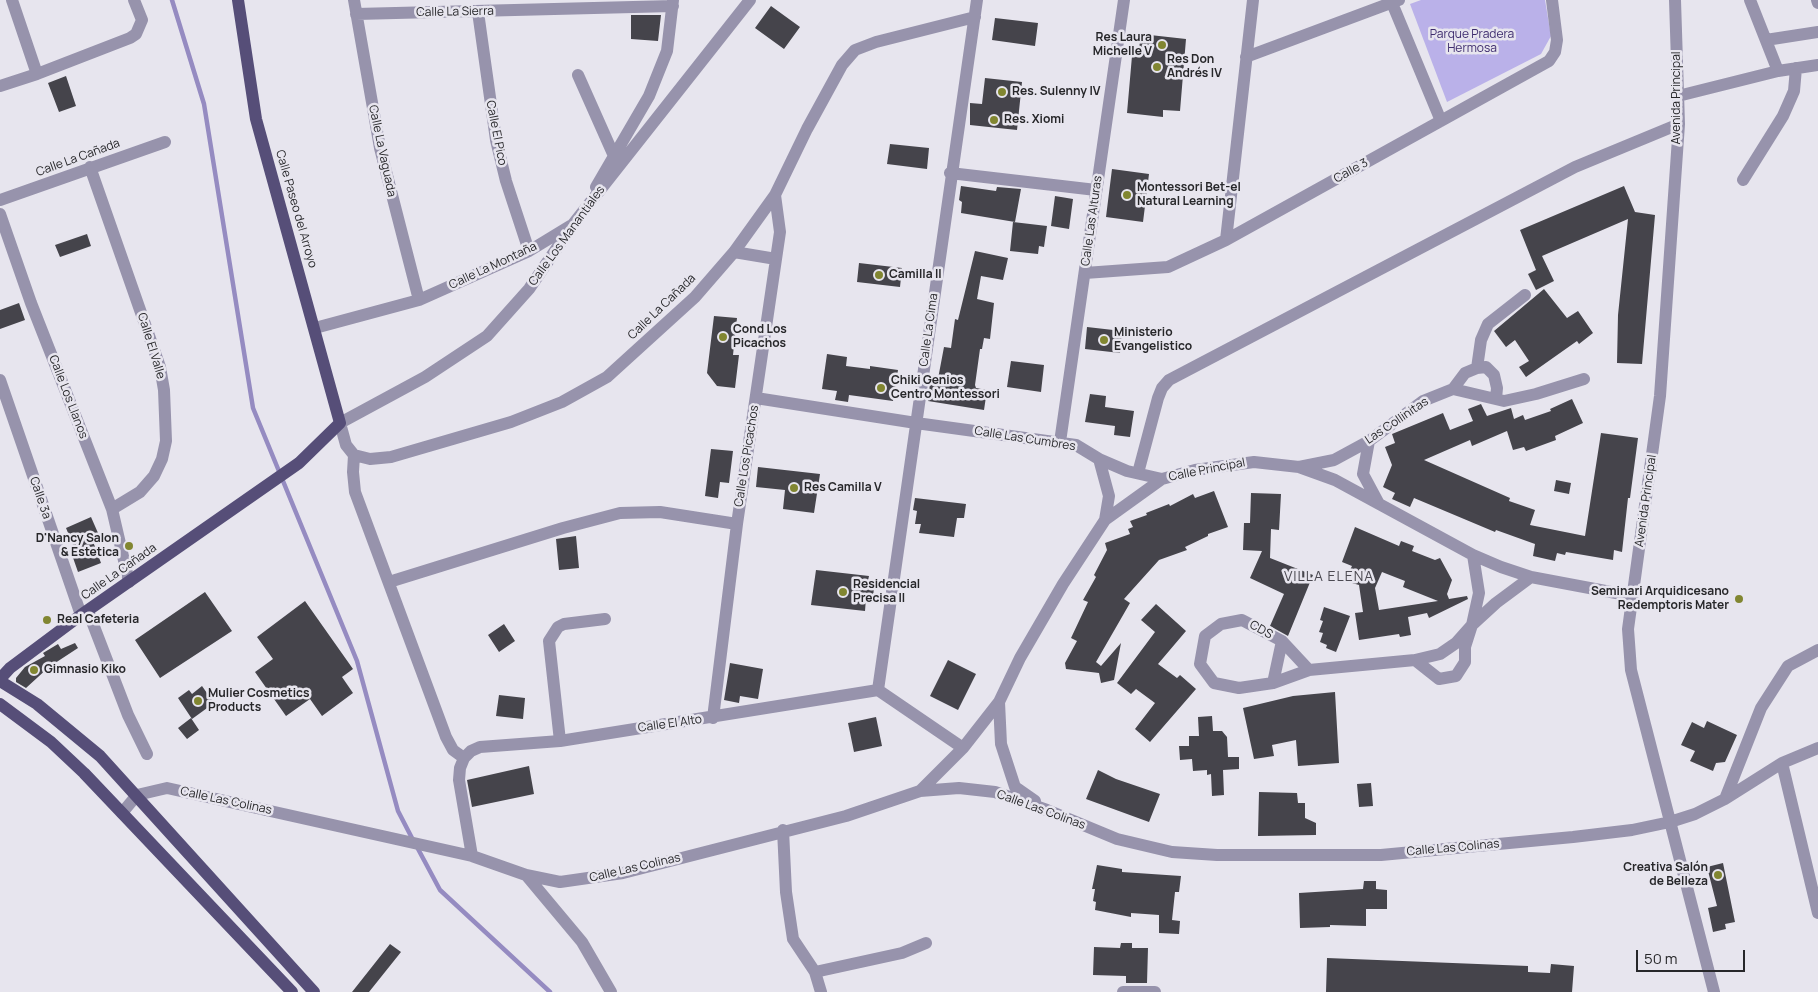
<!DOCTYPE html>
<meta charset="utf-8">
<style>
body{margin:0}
#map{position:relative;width:1818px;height:992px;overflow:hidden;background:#e7e5ee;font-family:Manrope,sans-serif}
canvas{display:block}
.scale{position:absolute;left:1636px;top:950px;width:109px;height:22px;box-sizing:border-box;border:2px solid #27272a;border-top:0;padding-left:6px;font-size:15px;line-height:18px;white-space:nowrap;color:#27272a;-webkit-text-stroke:4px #e7e5ee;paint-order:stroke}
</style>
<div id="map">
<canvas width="1818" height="992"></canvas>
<div class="scale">50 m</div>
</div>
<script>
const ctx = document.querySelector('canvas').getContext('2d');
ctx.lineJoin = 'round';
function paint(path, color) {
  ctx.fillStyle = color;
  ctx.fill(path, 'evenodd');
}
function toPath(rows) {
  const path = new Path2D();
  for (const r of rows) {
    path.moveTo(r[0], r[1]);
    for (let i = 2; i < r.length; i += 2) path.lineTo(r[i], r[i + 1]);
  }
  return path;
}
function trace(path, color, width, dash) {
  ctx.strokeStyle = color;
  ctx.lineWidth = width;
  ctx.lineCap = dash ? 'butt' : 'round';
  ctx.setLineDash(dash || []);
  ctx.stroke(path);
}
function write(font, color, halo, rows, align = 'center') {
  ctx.font = font + ' Manrope,sans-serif';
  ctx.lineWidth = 5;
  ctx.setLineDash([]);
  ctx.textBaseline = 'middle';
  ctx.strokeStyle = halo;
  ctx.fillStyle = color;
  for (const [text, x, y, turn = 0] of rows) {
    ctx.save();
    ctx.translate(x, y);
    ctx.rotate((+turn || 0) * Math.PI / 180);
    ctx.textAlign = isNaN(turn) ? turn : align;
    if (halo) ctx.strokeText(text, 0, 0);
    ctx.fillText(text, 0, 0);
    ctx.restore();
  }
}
paint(toPath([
 [1421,0,1545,0,1551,36,1541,54,1447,102,1410,4]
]), '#bab1e9');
trace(toPath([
 [172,0,204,104,253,408,357,661,398,811,413,840],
 [417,847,440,890,550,992]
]), '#958bc1', 4.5);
paint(toPath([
 [771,6,800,27,784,49,755,28],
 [631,15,661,15,658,41,631,39],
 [995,18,1038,23,1035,46,992,40],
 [1141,34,1186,39,1180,111,1163,110,1163,117,1127,113,1132,56,1138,56],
 [66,76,76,106,59,112,48,83],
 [985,78,1022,82,1017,130,970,125,970,103,982,104],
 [890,144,929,148,927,169,887,164],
 [1112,169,1149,174,1143,222,1106,217],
 [961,186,996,191,997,187,1021,189,1015,222,961,213,962,202,959,200],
 [1624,186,1635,212,1655,215,1642,364,1617,363,1618,315,1628,219,1542,256,1554,281,1536,290,1528,274,1536,270,1520,230],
 [1055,196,1073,199,1069,229,1051,226],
 [1013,222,1047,226,1044,247,1039,246,1038,254,1010,251],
 [87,234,91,246,60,257,55,245],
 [975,251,1008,258,1003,280,981,276,977,299,994,303,990,339,984,338,982,349,980,349,975,385,976,388,987,390,984,410,928,401,930,383,937,384,944,347,951,348,955,319,958,320],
 [859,263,902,268,900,287,857,282],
 [1544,289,1567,318,1578,311,1593,333,1579,344,1577,341,1526,377,1519,367,1529,361,1515,340,1506,347,1494,331],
 [19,303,25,320,0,329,0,310],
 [714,316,737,318,733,355,739,355,735,388,717,386,707,373],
 [1087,327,1122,331,1120,353,1085,349],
 [827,354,847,357,846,366,870,369,870,366,898,370,893,401,849,395,848,402,835,400,837,391,822,389],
 [1011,361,1044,365,1041,392,1007,387],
 [1090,394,1106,396,1105,407,1134,411,1130,437,1114,435,1115,426,1085,422],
 [1572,399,1583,423,1555,436,1556,440,1526,451,1524,447,1513,450,1507,431,1472,446,1470,440,1424,460,1510,498,1509,501,1535,510,1530,525,1585,536,1601,433,1638,438,1630,498,1628,498,1622,552,1614,550,1613,560,1566,552,1565,555,1557,553,1555,561,1533,556,1535,544,1496,530,1495,532,1414,498,1410,507,1392,499,1395,493,1383,487,1392,465,1385,447,1395,443,1392,434,1443,413,1450,430,1473,421,1468,409,1481,404,1487,416,1511,408,1514,419,1523,415,1525,420,1551,411,1550,409],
 [711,449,733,451,729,483,720,482,718,498,705,496],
 [758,467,820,474,814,513,783,509,785,490,756,487],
 [1556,480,1571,483,1569,494,1554,491],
 [1214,491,1228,527,1208,534,1208,536,1185,547,1187,550,1159,560,1124,599,1130,603,1096,662,1101,666,1121,643,1114,680,1101,683,1099,673,1066,669,1065,663,1077,641,1071,638,1088,602,1083,600,1096,577,1094,575,1107,550,1105,543,1130,534,1128,529,1133,527,1130,521,1147,515,1146,513,1169,504,1170,506,1193,494,1195,498],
 [1251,493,1281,494,1279,530,1271,529,1270,558,1313,575,1288,636,1270,626,1284,594,1250,578,1262,551,1243,550,1244,523,1250,523],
 [915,498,966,504,964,518,957,518,954,537,919,533,921,524,915,524,917,511,913,510],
 [91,517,98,533,91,536,101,563,78,572,71,552,75,550,66,528],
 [1355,527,1399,546,1401,541,1414,546,1412,551,1435,560,1440,558,1452,580,1447,594,1449,599,1467,596,1468,599,1429,618,1427,613,1408,617,1411,635,1400,637,1399,634,1359,640,1355,613,1363,612,1359,585,1352,583,1354,579,1347,576,1352,566,1342,562],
 [1382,572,1405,581,1403,587,1438,601,1379,610,1375,588],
 [576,536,579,568,559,570,556,539],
 [816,570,869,576,867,585,874,586,873,599,866,598,865,611,811,605],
 [205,592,232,631,160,678,135,640],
 [305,601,353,669,342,677,353,693,322,716,310,699,286,716,255,672,273,659,257,637],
 [1156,604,1186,631,1158,664,1177,678,1180,675,1196,689,1150,742,1135,729,1155,703,1136,689,1131,694,1117,683,1155,632,1141,620],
 [1324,607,1350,616,1336,652,1326,648,1327,645,1320,642,1323,633,1319,632,1323,621,1320,620],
 [504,624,515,641,499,652,488,635],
 [75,643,78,648,49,667,26,688,16,682,16,678,25,667,45,656,43,653,58,644,61,649],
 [948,660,976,674,958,710,930,696],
 [730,663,763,669,758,699,740,696,739,703,724,700],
 [202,686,214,703,192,719,178,698,189,690,192,694],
 [1335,692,1339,763,1298,766,1296,740,1272,745,1274,756,1254,759,1243,708,1293,696],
 [499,695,525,698,523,719,496,716],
 [1212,716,1213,731,1222,731,1227,737,1228,757,1239,757,1239,769,1223,770,1224,795,1212,796,1211,774,1207,775,1207,770,1193,771,1192,759,1180,760,1179,746,1189,746,1189,736,1199,736,1198,717],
 [876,717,882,746,854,752,848,723],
 [191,718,199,730,187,739,178,728],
 [1707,721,1737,735,1725,762,1716,763,1713,771,1690,761,1695,751,1681,745,1692,722,1704,728],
 [529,766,534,794,472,807,467,780],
 [1098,770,1116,779,1160,794,1149,822,1086,799],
 [1371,783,1373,806,1359,807,1357,784],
 [1259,792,1297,793,1298,803,1305,803,1305,818,1316,823,1316,835,1258,836],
 [1723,863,1735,922,1725,924,1726,929,1713,932,1708,908,1717,906,1707,867],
 [1097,865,1122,869,1122,872,1181,876,1179,892,1175,892,1172,920,1180,921,1179,934,1159,933,1159,915,1131,913,1131,917,1095,910,1096,902,1093,901,1095,889,1092,889],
 [1364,881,1376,881,1376,889,1387,890,1387,909,1366,909,1366,926,1330,925,1330,927,1300,928,1299,893,1363,889],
 [1121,943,1132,943,1132,948,1148,948,1147,983,1126,983,1126,976,1093,975,1094,947,1120,948],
 [390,944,401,952,369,992,352,992],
 [1327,958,1528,966,1528,972,1550,973,1551,964,1574,966,1572,992,1326,992]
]), '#45444b');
trace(toPath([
 [12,0,37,74],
 [354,0,380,148,419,300],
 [750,0,574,223,529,289,487,336,425,377,340,423,346,445,354,455,370,459,391,457,511,422,562,402,607,377,695,297,734,252,775,195,807,129,842,65,855,50,876,42,975,17],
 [1675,0,1679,124,1660,396,1628,629,1631,670,1714,992],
 [1750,0,1778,71],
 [1817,0,1818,3],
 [1392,3,1441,121],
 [478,12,496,140,506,181,529,251],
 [356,14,673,6],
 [1766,40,1818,32],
 [1246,57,1399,0],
 [578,75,614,156],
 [0,86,37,74,130,38,136,34,142,20,134,0],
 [1678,96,1778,71,1818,65],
 [90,167,160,367,164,390,166,441,162,459,154,476,140,492,112,509],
 [950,173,1096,190],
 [1743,180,1783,116,1794,91,1796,68],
 [596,187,649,96,667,51,673,0],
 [0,200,165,142],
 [0,214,31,303,112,509,129,582],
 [1226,240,1253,0],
 [734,252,776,259],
 [1085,273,1168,267,1226,240,1549,61,1555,52,1557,40,1552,0],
 [315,328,419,300,529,251,570,226],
 [1477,368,1481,340,1488,324,1525,295],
 [0,380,81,615],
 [1453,389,1465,373,1477,368,1486,367,1494,375,1497,388,1496,399],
 [756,398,916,423,1076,445,1099,459,1109,496,1105,520],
 [1369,441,1363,474,1378,502],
 [1060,442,1124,0],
 [354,455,353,472,355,492,446,737,453,750,464,758],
 [1099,459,1127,471,1162,479],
 [1299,467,1334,460,1369,441,1423,401,1453,389,1504,401,1536,394,1584,379],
 [1138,473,1158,398,1162,388,1169,380,1575,167,1679,124],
 [389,582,563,528,620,513,660,512,737,524],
 [88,611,128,715,147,754],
 [1415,660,1439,679,1456,676,1465,662,1465,647,1472,625,1496,603,1531,577],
 [1309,670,1282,641,1242,620,1221,624,1205,636,1200,664,1214,683,1239,688,1273,683,1309,670,1415,660,1440,654,1456,643,1472,625,1479,593,1473,555],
 [1273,683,1282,641],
 [878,690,977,0],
 [878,690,963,748],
 [713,718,737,524,780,232,775,195],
 [560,741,549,641,558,627,564,624,605,619],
 [1782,763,1818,913],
 [920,791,963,748,999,702],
 [1725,799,1761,708,1788,666,1818,650],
 [1035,801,1015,787,1001,744,999,702,1020,658,1063,584,1105,520,1162,479,1195,470,1254,462,1299,467,1335,480,1473,555,1501,567,1531,577,1632,596],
 [122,813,137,795,167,788,472,856,526,875,560,882,623,873,846,816,920,791,959,788,995,792,1047,810,1117,839,1172,852,1217,855,1381,855,1573,837,1632,830,1670,822,1695,814,1725,799,1782,763,1818,748],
 [783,830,786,892,793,939,815,972,821,992],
 [472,856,459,780,460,768,464,758,471,751,480,747,560,741,878,690],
 [526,875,582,942,611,992],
 [815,972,902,953,926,943],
 [1123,992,1155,992]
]), '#9793ac', 12);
trace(toPath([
 [0,679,10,668,81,615,299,463,340,423,256,119,238,0],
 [0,681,37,704,100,756,314,992],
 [0,704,51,742,84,773,292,992]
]), '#564e78', 12);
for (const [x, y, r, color] of [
 [1162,45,5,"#818631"],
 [1157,67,5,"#818631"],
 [1002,92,5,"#818631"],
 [994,120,5,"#818631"],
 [1127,195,5,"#818631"],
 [879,275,5,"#818631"],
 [723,337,5,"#818631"],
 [1104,340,5,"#818631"],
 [881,388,5,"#818631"],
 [794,488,5,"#818631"],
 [129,546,5,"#818631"],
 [843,592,5,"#818631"],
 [1739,599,5,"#818631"],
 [47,620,5,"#818631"],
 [34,670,5,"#818631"],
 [198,701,5,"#818631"],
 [1718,875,5,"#818631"]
]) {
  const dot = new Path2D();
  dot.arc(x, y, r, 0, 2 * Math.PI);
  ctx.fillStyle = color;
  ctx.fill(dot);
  trace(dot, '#e7e5ee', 2);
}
write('12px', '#27272a', '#e7e5ee', [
 ["Calle La Sierra",455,12,-1],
 ["Avenida Principal",1677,98,-90],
 ["Calle El Pico",496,133,79],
 ["Calle La Vaguada",382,151,78],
 ["Calle La Cañada",78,158,-20],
 ["Calle 3",1351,171,-29],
 ["Calle Paseo del Arroyo",296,209,74],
 ["Calle Las Alturas",1092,221,-82],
 ["Calle Los Manantiales",567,236,-54],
 ["Calle La Montaña",493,266,-25],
 ["Calle La Cañada",662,307,-44],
 ["Calle La Cima",929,330,-82],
 ["Calle El Valle",151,346,73],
 ["Calle Los Llanos",68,397,69],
 ["Las Collinitas",1397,421,-34],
 ["Calle Las Cumbres",1025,439,9],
 ["Calle Los Picachos",747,456,-81],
 ["Calle Principal",1207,470,-11],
 ["Calle 3a",40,498,71],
 ["Avenida Principal",1646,501,-82],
 ["Calle La Cañada",119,572,-35],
 ["CDS",1261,630,29],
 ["Calle El Alto",670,724,-8],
 ["Calle Las Colinas",226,801,12],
 ["Calle Las Colinas",1041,810,20],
 ["Calle Las Colinas",1453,848,-5],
 ["Calle Las Colinas",635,868,-13]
]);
write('12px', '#3e2c6e', '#e7e5ee', [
 ["Parque Pradera",1472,35],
 ["Hermosa",1472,49]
]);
write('bold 12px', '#27272a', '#e7e5ee', [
 ["Res Laura",1152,38,"right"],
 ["Michelle V",1152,52,"right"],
 ["Res Don",1167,60],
 ["Andrés IV",1167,74],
 ["Res. Sulenny IV",1012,92],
 ["Res. Xiomi",1004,120],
 ["Montessori Bet-el",1137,188],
 ["Natural Learning",1137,202],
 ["Camilla II",889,275],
 ["Cond Los",733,330],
 ["Picachos",733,344],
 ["Ministerio",1114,333],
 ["Evangelistico",1114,347],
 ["Chiki Genios",891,381],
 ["Centro Montessori",891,395],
 ["Res Camilla V",804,488],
 ["D'Nancy Salon",119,539,"right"],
 ["& Estetica",119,553,"right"],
 ["Residencial",853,585],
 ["Precisa II",853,599],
 ["Seminari Arquidicesano",1729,592,"right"],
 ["Redemptoris Mater",1729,606,"right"],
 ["Real Cafeteria",57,620],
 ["Gimnasio Kiko",44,670],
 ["Mulier Cosmetics",208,694],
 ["Products",208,708],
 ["Creativa Salón",1708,868,"right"],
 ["de Belleza",1708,882,"right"]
], 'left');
ctx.letterSpacing = '1px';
write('14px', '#4c4a52', '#e7e5ee', [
 ["VILLA ELENA",1329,577]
]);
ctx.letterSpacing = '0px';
</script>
